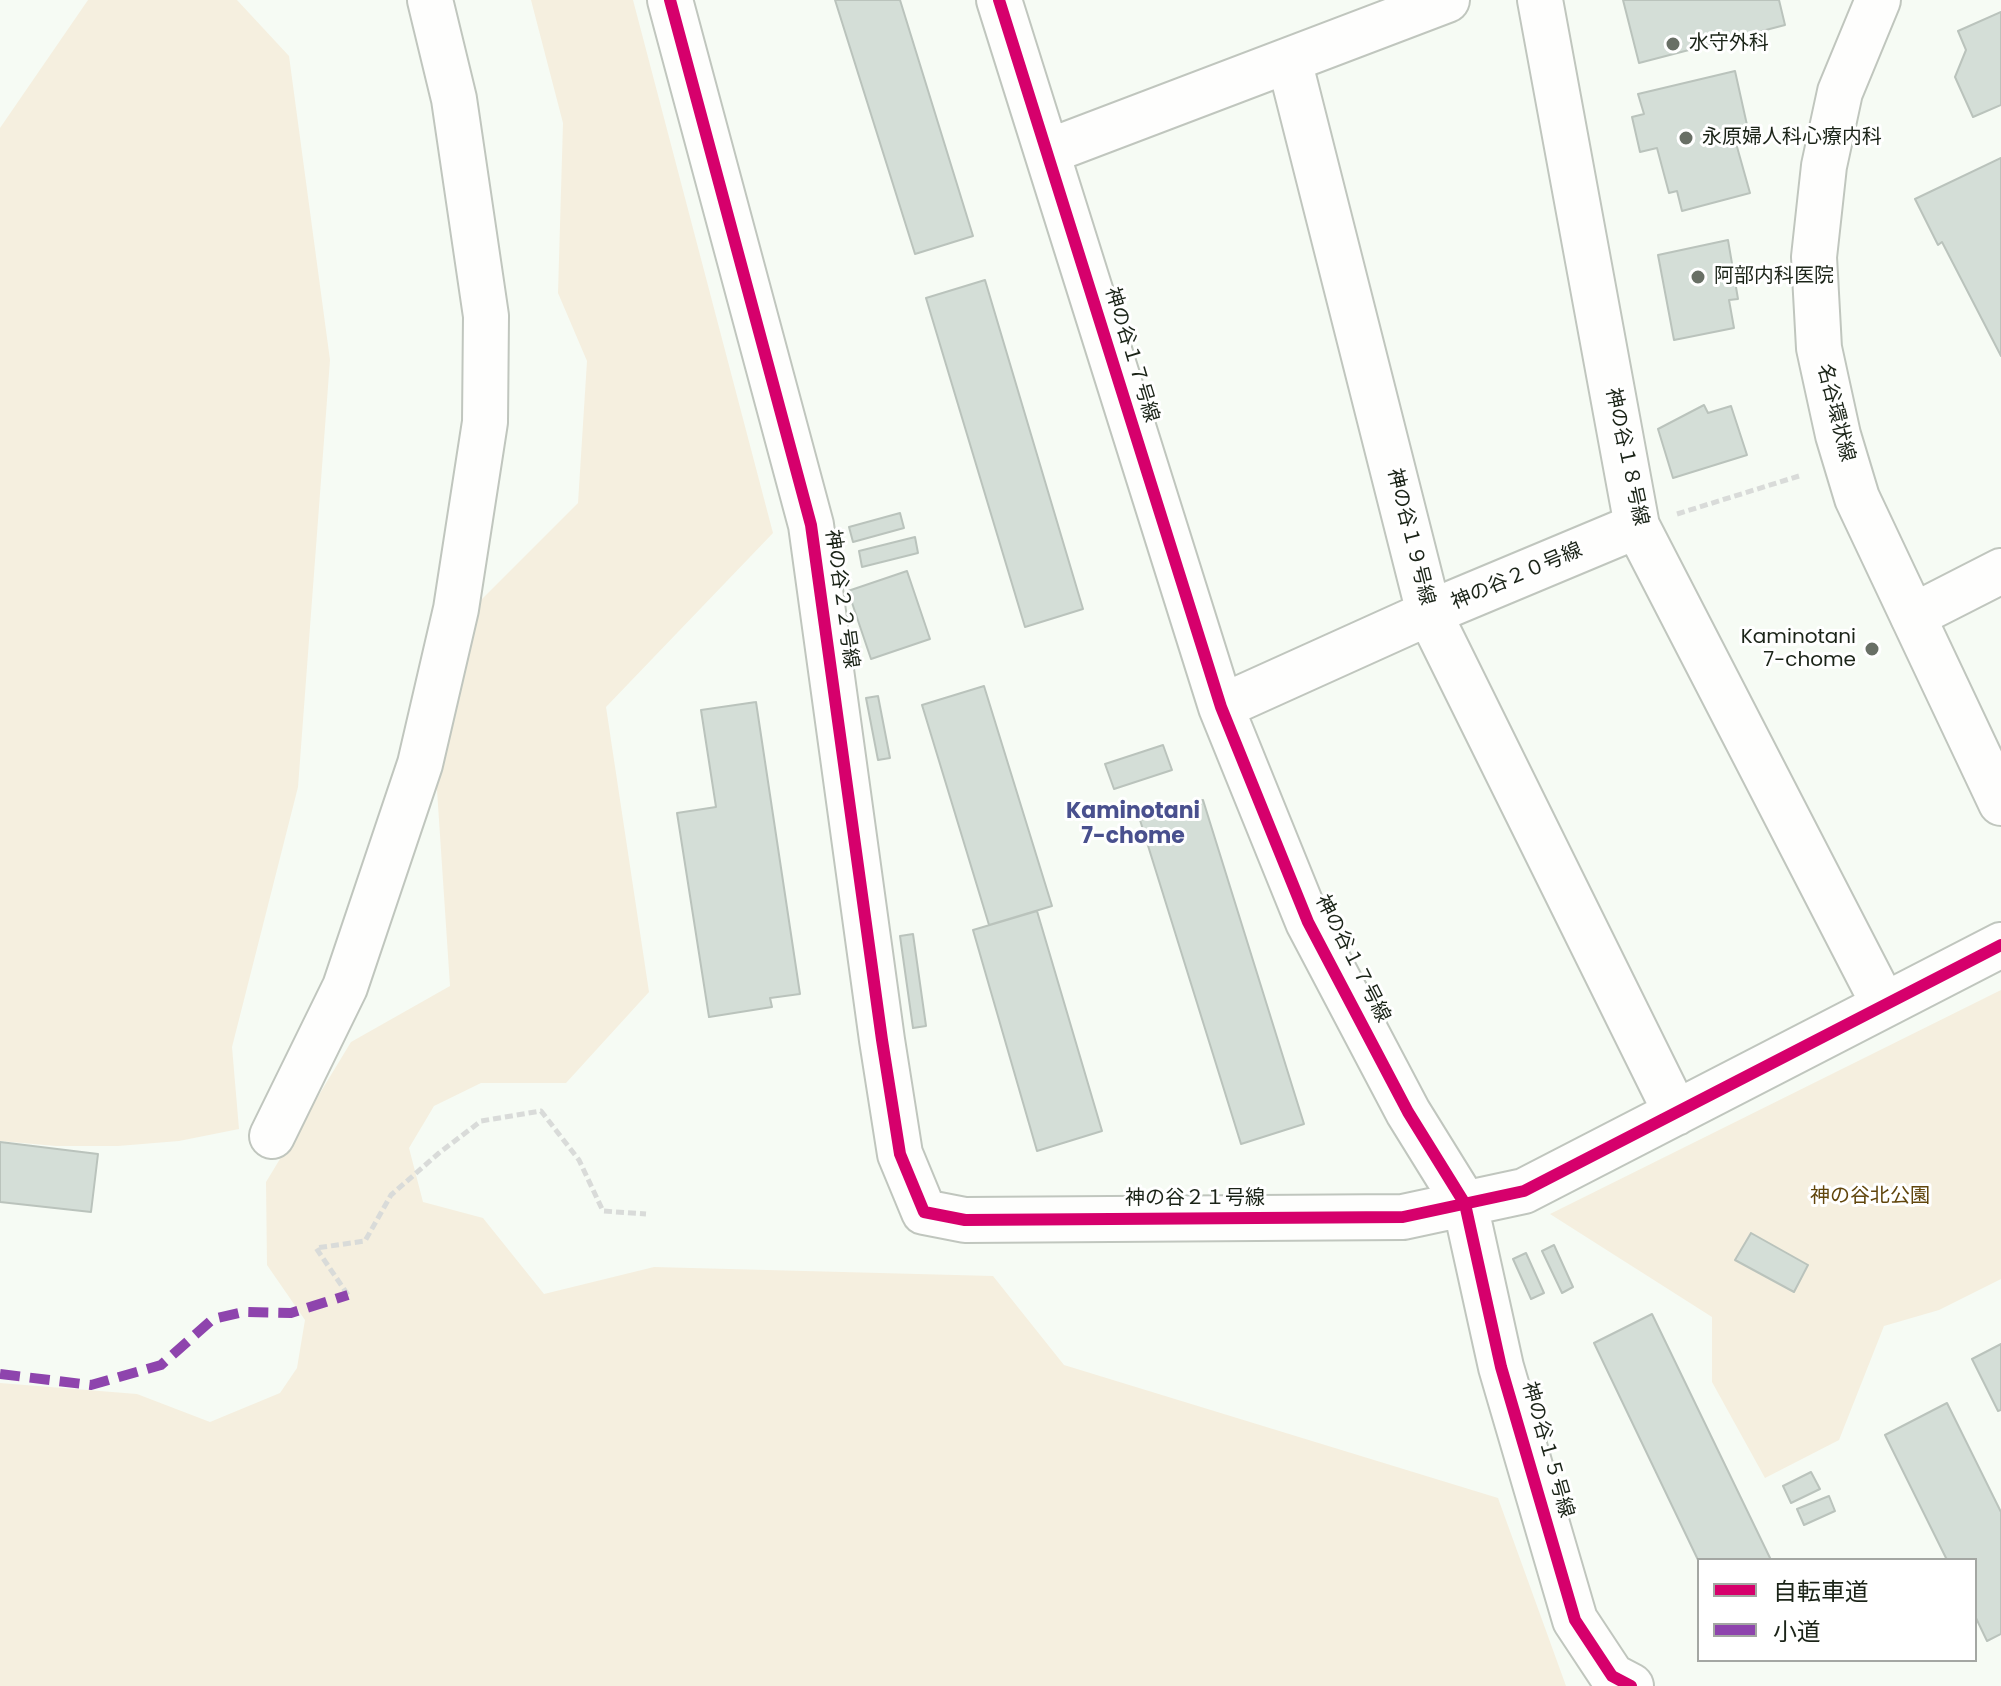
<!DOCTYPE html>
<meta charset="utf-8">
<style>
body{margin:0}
#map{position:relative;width:2001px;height:1686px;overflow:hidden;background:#f6fbf4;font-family:Poppins,"Noto Sans JP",sans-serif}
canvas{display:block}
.legend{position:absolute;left:1697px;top:1558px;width:280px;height:104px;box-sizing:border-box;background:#fff;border:2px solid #a4a7a3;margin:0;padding:10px 14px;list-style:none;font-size:24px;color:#1b2418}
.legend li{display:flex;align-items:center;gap:16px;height:40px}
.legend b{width:40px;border:2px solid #a4a7a3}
</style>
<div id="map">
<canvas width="2001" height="1686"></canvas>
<ul class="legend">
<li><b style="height:10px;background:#d6006c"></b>自転車道</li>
<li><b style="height:10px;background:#8e44ad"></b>小道</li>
</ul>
</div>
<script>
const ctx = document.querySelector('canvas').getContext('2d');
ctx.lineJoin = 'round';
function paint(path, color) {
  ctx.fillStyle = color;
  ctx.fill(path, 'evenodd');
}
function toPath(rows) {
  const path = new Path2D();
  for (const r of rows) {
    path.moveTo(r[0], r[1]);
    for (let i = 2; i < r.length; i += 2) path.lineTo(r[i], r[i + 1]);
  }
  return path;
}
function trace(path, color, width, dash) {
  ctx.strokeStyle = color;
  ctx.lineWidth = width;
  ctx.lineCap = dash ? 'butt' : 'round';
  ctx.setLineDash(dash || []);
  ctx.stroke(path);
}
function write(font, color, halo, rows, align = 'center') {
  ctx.font = font + ' Poppins,"Noto Sans JP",sans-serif';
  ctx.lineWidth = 6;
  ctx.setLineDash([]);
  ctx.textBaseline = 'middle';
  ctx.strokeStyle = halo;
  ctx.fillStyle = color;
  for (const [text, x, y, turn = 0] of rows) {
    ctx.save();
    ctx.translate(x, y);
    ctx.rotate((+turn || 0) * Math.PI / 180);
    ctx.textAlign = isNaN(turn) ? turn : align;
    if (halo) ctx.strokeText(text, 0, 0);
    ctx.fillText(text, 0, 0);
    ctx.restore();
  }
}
paint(toPath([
 [88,0,237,0,289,56,330,360,298,787,232,1047,239,1129,179,1141,118,1146,56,1146,0,1141,0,128],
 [531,0,633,0,773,533,606,707,649,992,566,1083,481,1083,434,1106,409,1148,423,1202,483,1218,544,1294,654,1267,993,1276,1064,1365,1498,1498,1566,1686,0,1686,0,1383,137,1394,210,1422,280,1393,297,1368,305,1320,267,1265,266,1182,351,1042,450,986,436,775,461,620,578,503,587,361,558,293,563,123],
 [2001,990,2001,1279,1939,1310,1884,1326,1839,1440,1765,1478,1712,1382,1712,1317,1550,1214]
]), '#f5efdf');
const building = toPath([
 [835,0,900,0,973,236,915,254,835,0],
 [1623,0,1779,0,1785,25,1639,63,1623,0],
 [2001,12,2001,105,1973,117,1955,77,1966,50,1958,31,2001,12],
 [1735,71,1747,125,1732,129,1750,193,1682,211,1677,191,1669,193,1657,148,1640,152,1632,117,1644,114,1638,94,1735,71],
 [2001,158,2001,356,1942,242,1938,245,1915,199,2001,158],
 [1728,240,1738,299,1729,300,1734,328,1674,340,1658,255,1728,240],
 [985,280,1083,609,1025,627,926,298,985,280],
 [1704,405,1708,413,1731,406,1747,455,1673,478,1658,429,1704,405],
 [900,513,904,528,853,542,849,527,900,513],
 [915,537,918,553,862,567,859,551,915,537],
 [907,571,930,639,871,659,848,591,907,571],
 [984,686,1052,906,989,925,922,705,984,686],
 [878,696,890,758,878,760,866,698,878,696],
 [756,702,800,994,770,998,772,1007,709,1017,677,813,716,807,701,710,756,702],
 [1163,745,1172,770,1114,789,1105,764,1163,745],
 [1203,800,1304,1124,1241,1144,1140,820,1203,800],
 [1037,911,1102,1131,1037,1151,973,930,1037,911],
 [913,934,926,1026,913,1028,900,936,913,934],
 [0,1142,98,1154,91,1212,0,1202,0,1142],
 [1751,1233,1808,1265,1794,1292,1735,1260,1751,1233],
 [1554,1245,1573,1287,1562,1293,1542,1251,1554,1245],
 [1526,1253,1544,1293,1531,1299,1513,1259,1526,1253],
 [1652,1314,1771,1560,1699,1562,1594,1343,1652,1314],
 [2001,1344,2001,1410,1998,1411,1972,1359,2001,1344],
 [1947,1403,2001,1512,2001,1634,1987,1641,1975,1616,1975,1560,1947,1560,1885,1435,1947,1403],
 [1811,1472,1820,1489,1791,1503,1783,1486,1811,1472],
 [1829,1496,1835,1511,1804,1525,1797,1509,1829,1496]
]);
paint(building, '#d4ded7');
trace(building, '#bac3bc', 2);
const minor = toPath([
 [670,0,811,525,882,1040,900,1154,924,1212,965,1220,1403,1217,1524,1191,2001,945],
 [999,0,1221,707,1308,922,1408,1112,1465,1204,1501,1367,1575,1620,1612,1676,1631,1686],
 [1540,0,1637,526,1884,1005],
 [1289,60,1429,613,1676,1113],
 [1047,152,1447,0],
 [1913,616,2001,571],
 [1221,707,1429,613,1637,526],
 [272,1136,345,987,420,764,456,609,485,422,486,316,454,99,430,0]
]);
const tertiary = toPath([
 [1878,0,1840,92,1824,166,1814,257,1819,348,1838,435,1857,498,2001,803]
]);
trace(minor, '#c0c6be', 48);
trace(tertiary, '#c0c6be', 48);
trace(toPath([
 [1677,514,1799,476],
 [348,1295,316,1248,365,1241,391,1195,439,1153,481,1121,541,1111,579,1160,603,1211,646,1214]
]), '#d9dbd9', 5, [8, 4]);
trace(minor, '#fefefd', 44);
trace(tertiary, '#fefefd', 44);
trace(toPath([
 [0,1374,91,1385,161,1365,213,1319,243,1312,291,1313,348,1295]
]), '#8e44ad', 10, [20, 10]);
trace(toPath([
 [670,0,811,525,882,1040,900,1154,924,1212,965,1220,1403,1217,1524,1191,2001,945],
 [999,0,1221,707,1308,922,1408,1112,1465,1204,1501,1367,1575,1620,1612,1676,1631,1686]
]), '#d6006c', 12);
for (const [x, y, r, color] of [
 [1673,44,8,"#686f65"],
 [1686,138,8,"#686f65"],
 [1698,277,8,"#686f65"],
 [1872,649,8,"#686f65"]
]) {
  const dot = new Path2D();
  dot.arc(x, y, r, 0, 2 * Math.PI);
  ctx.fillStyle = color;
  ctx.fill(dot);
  trace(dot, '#fff', 3);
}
write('20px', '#1b2418', '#fff', [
 ["水守外科",1689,44],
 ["永原婦人科心療内科",1702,138],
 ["阿部内科医院",1714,277],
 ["Kaminotani",1856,638,"right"],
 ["7-chome",1856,661,"right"]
], 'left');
write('20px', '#1b2418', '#fff', [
 ["神の谷１７号線",1131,355,73],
 ["名谷環状線",1835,413,76],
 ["神の谷１８号線",1626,457,78],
 ["神の谷１９号線",1410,537,76],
 ["神の谷２０号線",1517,577,-23],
 ["神の谷２２号線",841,599,82],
 ["神の谷１７号線",1352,959,63],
 ["神の谷２１号線",1195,1199],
 ["神の谷１５号線",1547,1450,74]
]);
write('20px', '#61460c', '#fff', [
 ["神の谷北公園",1870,1197]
]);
write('bold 22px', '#49508e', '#fff', [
 ["Kaminotani",1133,812],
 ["7-chome",1133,837]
]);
</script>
